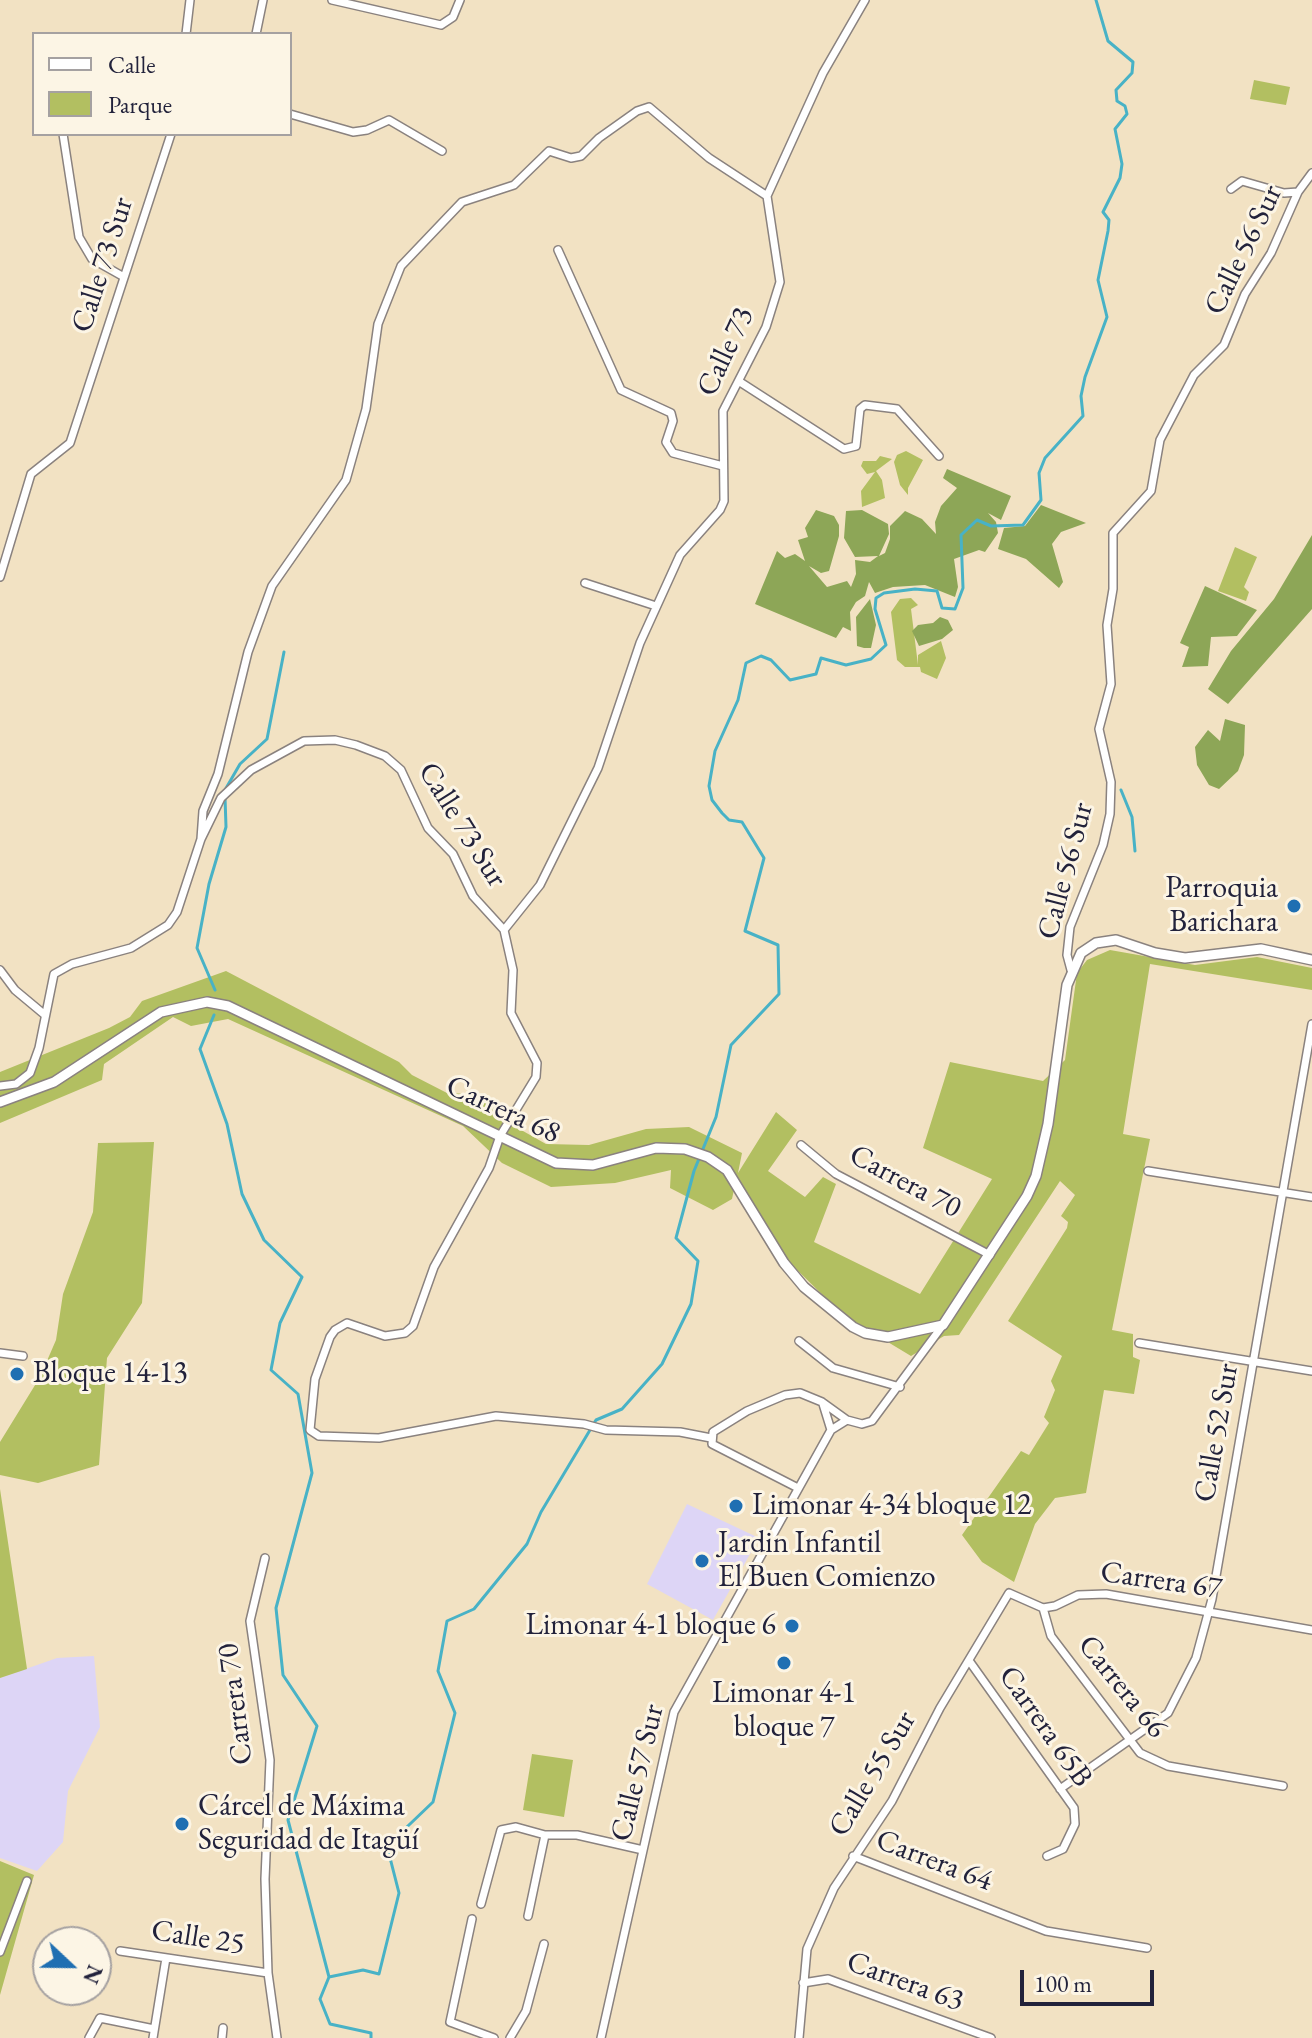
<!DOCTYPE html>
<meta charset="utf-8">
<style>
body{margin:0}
#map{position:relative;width:1312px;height:2038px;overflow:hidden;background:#f2e2c3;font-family:"EB Garamond",serif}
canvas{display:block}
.legend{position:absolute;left:32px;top:32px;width:260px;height:104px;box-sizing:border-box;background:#fcf5e5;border:2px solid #a5a1a1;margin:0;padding:10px 14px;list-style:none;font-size:24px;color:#22223b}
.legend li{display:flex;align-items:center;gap:16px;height:40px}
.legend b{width:40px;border:2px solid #a5a1a1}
.north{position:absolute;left:32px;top:1926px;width:80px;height:80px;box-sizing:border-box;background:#fcf5e5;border:2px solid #a5a1a1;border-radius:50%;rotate:112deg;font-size:22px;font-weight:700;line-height:32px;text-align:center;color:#22223b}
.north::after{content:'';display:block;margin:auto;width:28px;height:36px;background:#1f6fb2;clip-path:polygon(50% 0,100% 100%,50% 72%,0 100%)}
.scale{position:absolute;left:1020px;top:1970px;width:134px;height:36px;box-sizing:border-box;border:4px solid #22223b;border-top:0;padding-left:10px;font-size:24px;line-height:28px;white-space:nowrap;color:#22223b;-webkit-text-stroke:6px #fcf5e5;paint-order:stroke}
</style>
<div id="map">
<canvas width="1312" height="2038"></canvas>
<ul class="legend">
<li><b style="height:10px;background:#fff"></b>Calle</li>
<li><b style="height:22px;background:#b2bf61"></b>Parque</li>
</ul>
<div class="north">N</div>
<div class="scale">100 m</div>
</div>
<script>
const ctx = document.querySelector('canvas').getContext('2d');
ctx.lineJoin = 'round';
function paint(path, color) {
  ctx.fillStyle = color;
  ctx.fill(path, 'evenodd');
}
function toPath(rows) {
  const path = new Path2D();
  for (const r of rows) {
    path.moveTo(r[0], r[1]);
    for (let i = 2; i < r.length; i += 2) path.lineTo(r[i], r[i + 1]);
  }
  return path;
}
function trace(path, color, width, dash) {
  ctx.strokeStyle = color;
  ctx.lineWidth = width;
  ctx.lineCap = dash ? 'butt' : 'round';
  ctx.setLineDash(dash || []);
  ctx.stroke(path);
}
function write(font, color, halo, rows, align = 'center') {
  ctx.font = font + ' "EB Garamond",serif';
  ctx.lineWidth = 6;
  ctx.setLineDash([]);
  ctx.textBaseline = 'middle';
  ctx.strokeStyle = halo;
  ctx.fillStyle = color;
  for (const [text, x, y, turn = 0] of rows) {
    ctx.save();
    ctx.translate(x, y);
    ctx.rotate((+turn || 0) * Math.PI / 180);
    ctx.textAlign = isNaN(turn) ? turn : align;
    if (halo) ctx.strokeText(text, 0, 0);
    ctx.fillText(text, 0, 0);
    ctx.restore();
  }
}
paint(toPath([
 [687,1504,759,1538,713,1620,647,1584],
 [94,1656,100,1727,68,1791,63,1842,37,1871,0,1858,0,1678,57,1658]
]), '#ddd5f6');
paint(toPath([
 [1254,80,1290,87,1286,105,1250,99],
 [906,451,923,460,908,488,908,495,900,485,894,462,897,455],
 [880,456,892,459,876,471,882,480,885,498,862,507,861,491,875,472,867,474,861,466,863,461,876,461],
 [1235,547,1257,557,1244,587,1249,592,1246,601,1218,591],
 [911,598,918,605,911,609,918,665,918,655,941,641,946,658,937,679,921,672,920,667,905,667,897,660,891,612,900,599],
 [1110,950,1195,965,1257,957,1312,968,1312,990,1150,964,1123,1134,1150,1139,1112,1330,1133,1334,1133,1357,1140,1360,1134,1394,1104,1390,1086,1493,1055,1498,1035,1524,1014,1582,982,1562,962,1535,1021,1451,1029,1455,1049,1423,1044,1417,1055,1390,1051,1381,1062,1356,1008,1321,1067,1228,1068,1222,1061,1216,1075,1195,1060,1181,959,1335,944,1336,911,1356,843,1315,791,1264,736,1180,732,1199,713,1210,670,1188,671,1170,615,1183,551,1187,502,1163,463,1126,228,1019,191,1026,173,1017,104,1064,102,1080,0,1123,0,1072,109,1028,130,1017,142,1001,226,971,399,1062,412,1075,447,1093,469,1094,493,1107,500,1118,546,1144,589,1145,646,1129,689,1127,742,1153,738,1173,776,1112,797,1130,768,1171,805,1197,823,1177,836,1184,814,1242,920,1294,992,1179,923,1148,950,1062,1043,1081,1065,1060,1077,973,1087,960],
 [154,1142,142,1303,107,1358,99,1465,38,1483,0,1475,0,1442,40,1377,56,1340,63,1294,93,1212,98,1143],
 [0,1489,27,1669,0,1678],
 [532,1754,573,1760,564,1817,523,1810],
 [0,1861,34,1875,0,1995]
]), '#b2bf61');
paint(toPath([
 [947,469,1011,496,1001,520,988,513,996,522,998,533,985,552,979,550,954,559,958,587,955,597,925,585,893,587,875,593,869,582,865,596,856,602,850,612,851,631,843,627,836,638,755,604,777,551,785,558,795,554,805,561,798,540,808,537,805,528,816,510,834,516,839,525,839,536,829,571,821,573,809,566,827,587,847,581,851,587,856,574,855,560,870,562,878,556,855,557,844,538,846,511,862,510,888,524,889,534,879,556,885,553,890,539,890,526,905,511,922,519,936,534,935,522,941,506,957,488,943,478],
 [1041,505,1086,523,1061,532,1052,544,1063,582,1059,588,1026,559,998,549,1004,528,1025,526],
 [1312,535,1312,609,1228,704,1208,689,1231,651,1274,599],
 [1205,586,1257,610,1237,636,1211,637,1208,666,1182,667,1189,647,1180,643],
 [870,599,876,625,871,648,864,648,857,646,856,617],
 [940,617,948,620,953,630,942,639,919,646,912,631,918,625,933,623],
 [1225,719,1245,725,1244,755,1238,771,1219,789,1209,785,1197,765,1195,747,1208,730,1220,741]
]), '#8da657');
trace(toPath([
 [225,790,240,764,267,739,284,652],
 [1121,790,1132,817,1135,851],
 [215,990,197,948,209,884,226,827,225,797],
 [214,1015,200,1049,227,1124,242,1194,264,1240,302,1277,280,1323,271,1370,298,1394,312,1473,276,1608,283,1675,317,1726,288,1820,329,1977],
 [371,2038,371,2033,330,2024,320,1999,329,1977,363,1970,379,1974,399,1893,387,1846,433,1802,455,1713,438,1671,447,1621,474,1609,527,1544,541,1512,596,1420,622,1409,662,1364,691,1304,698,1261,676,1238,694,1171,716,1117,731,1045,779,994,778,945,745,931,764,858,742,822,729,820,722,813,712,800,709,786,715,751,738,700,746,663,761,656,771,660,790,680,816,674,821,658,846,665,871,659,886,645,875,609,876,598,884,593,915,589,937,591,942,608,955,609,963,588,961,535,977,520,991,526,1023,525,1041,500,1039,473,1045,458,1083,416,1081,396,1085,377,1107,317,1098,280,1108,231,1109,220,1103,212,1120,178,1122,164,1115,129,1127,114,1125,106,1117,101,1116,90,1132,73,1133,62,1108,41,1096,0]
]), '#48b2c6', 3);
const minor = toPath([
 [332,0,441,25,453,17,460,0],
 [186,34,190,0],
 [256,34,263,0],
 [290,114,353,132,367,130,389,120,442,151],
 [63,134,79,237,92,259,124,277],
 [1231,189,1242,181,1284,193,1298,192],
 [558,250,621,390,671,413,673,421,666,442,673,453,723,466],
 [740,382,844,449,856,446,860,409,865,405,897,409,939,456],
 [0,577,31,474,70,443,171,134],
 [585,583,656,606],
 [201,839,203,811,218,774,248,652,272,586,346,480,366,409,378,324,401,266,462,202,514,185,549,151,571,158,581,156,599,138,637,111,649,107,709,158,767,196],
 [504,930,513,970,511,1013,537,1063,536,1077,500,1136,489,1168,434,1267,413,1326,405,1333,385,1336,347,1323,335,1330,330,1337,315,1379,310,1430,319,1436,379,1438,496,1416,584,1424,606,1430,680,1432,711,1438],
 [504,930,540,885,598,768,640,643,680,555,720,510,724,501,723,411,766,327,780,282,767,196,823,73,865,0],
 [0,970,15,990,45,1015],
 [1071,970,1067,955,1070,927,1103,845,1110,814,1111,782,1099,729,1111,684,1107,625,1113,589,1113,533,1151,491,1160,440,1194,375,1224,345,1245,294,1271,253,1298,192,1312,173],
 [0,1086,16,1084,30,1073,39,1048,54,974,72,964,131,948,168,925,177,912,201,839,221,798,251,770,304,741,335,740,356,745,385,756,401,770,428,828,453,854,473,896,504,930],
 [801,1145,836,1174,990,1255],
 [1148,1171,1312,1197],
 [799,1341,833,1368,900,1387],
 [1139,1343,1312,1371],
 [0,1353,23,1356],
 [823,1404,831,1430],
 [798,1488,712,1444,713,1432,747,1411,785,1395,800,1393,822,1402,847,1420,862,1424,872,1421,943,1325],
 [265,1558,250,1621,270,1760,265,1879,268,1973,277,2038],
 [1043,1608,1051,1636,1140,1753,1168,1766,1283,1786],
 [970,1662,1074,1808,1075,1824,1063,1849,1047,1856],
 [1060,1789,1168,1713,1196,1658,1212,1599,1312,1024],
 [853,1856,1046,1931,1147,1948],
 [481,1904,501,1830,516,1827,545,1835],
 [528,1916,545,1835,577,1835,643,1850],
 [472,1919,450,2022,494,2038],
 [120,1951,268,1973],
 [0,1952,27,1881],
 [803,1983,828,1979,991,2038],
 [89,2038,100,2018,154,2029],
 [153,2038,166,1958],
 [222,2038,223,2028],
 [510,2038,526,2011,544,1944],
 [601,2038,674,1712,831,1430,847,1420],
 [799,2038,807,1949,834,1888,892,1801,940,1708,1009,1593,1043,1608,1055,1606,1078,1595,1106,1594,1312,1630]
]);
const tertiary = toPath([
 [0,1102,54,1082,161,1012,207,1002,228,1006,556,1163,593,1165,656,1148,685,1149,708,1157,727,1170,784,1263,804,1287,853,1327,865,1333,888,1337,943,1325,1027,1196,1036,1176,1048,1124,1067,985,1081,953,1096,943,1116,940,1155,953,1185,958,1261,949,1312,960]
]);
trace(minor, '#8a827f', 10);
trace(tertiary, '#8a827f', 12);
trace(minor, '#fff', 7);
trace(tertiary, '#fff', 9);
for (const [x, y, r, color] of [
 [1294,906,8,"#1f6fb2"],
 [17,1374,8,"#1f6fb2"],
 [736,1506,8,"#1f6fb2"],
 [702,1561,8,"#1f6fb2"],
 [792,1626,8,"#1f6fb2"],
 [784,1663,8,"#1f6fb2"],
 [182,1824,8,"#1f6fb2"]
]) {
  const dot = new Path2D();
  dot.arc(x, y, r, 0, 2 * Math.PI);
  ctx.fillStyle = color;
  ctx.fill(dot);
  trace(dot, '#fcf5e5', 3);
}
write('30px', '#22223b', '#fcf5e5', [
 ["Calle 56 Sur",1244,250,-64],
 ["Calle 73 Sur",103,265,-72],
 ["Calle 73",726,352,-65],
 ["Calle 73 Sur",462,825,58],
 ["Calle 56 Sur",1066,871,-75],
 ["Carrera 68",503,1110,25],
 ["Carrera 70",905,1182,28],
 ["Calle 52 Sur",1217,1433,-80],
 ["Carrera 67",1161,1581,8],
 ["Carrera 66",1122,1687,51],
 ["Carrera 70",236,1704,-97],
 ["Carrera 65B",1045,1727,55],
 ["Calle 57 Sur",638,1773,-76],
 ["Calle 55 Sur",873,1774,-59],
 ["Carrera 64",934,1861,21],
 ["Calle 25",198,1938,9],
 ["Carrera 63",905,1982,20]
]);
write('30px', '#22223b', '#fcf5e5', [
 ["Parroquia",1278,889,"right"],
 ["Barichara",1278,923,"right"],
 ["Bloque 14-13",33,1374],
 ["Limonar 4-34 bloque 12",752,1506],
 ["Jardin Infantil",718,1544],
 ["El Buen Comienzo",718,1578],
 ["Limonar 4-1 bloque 6",776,1626,"right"],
 ["Limonar 4-1",784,1694,"center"],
 ["bloque 7",784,1728,"center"],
 ["Cárcel de Máxima",198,1807],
 ["Seguridad de Itagüí",198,1841]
], 'left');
</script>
